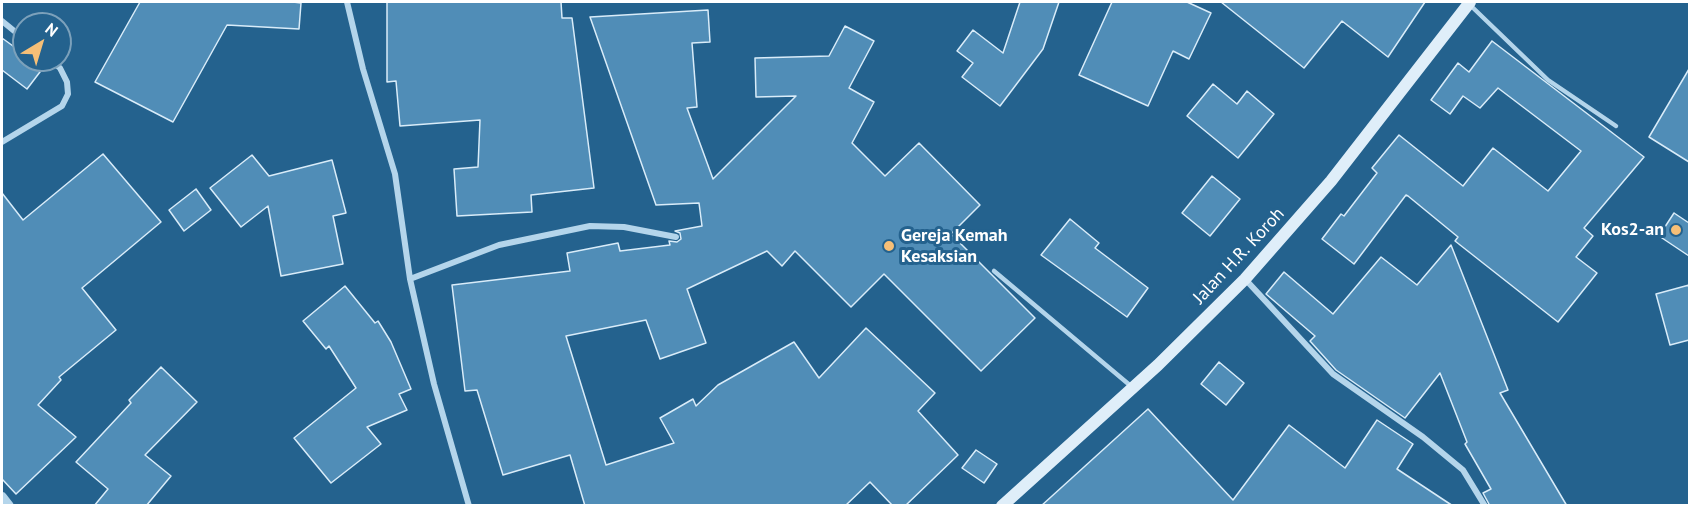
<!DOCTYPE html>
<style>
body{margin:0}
#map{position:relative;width:1691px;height:507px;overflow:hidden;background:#24628e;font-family:"PT Sans",sans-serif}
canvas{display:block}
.frame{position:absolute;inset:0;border:3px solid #fff;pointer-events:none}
.north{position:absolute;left:12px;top:12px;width:60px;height:60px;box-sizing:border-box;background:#24628e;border:2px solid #7ca1bb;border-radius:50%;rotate:38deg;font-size:16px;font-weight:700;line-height:24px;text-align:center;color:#fff}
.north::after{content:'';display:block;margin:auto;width:21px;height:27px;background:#f6bf77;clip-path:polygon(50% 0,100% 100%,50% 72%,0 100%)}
</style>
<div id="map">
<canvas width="1691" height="507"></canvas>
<div class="frame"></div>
<div class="north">N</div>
</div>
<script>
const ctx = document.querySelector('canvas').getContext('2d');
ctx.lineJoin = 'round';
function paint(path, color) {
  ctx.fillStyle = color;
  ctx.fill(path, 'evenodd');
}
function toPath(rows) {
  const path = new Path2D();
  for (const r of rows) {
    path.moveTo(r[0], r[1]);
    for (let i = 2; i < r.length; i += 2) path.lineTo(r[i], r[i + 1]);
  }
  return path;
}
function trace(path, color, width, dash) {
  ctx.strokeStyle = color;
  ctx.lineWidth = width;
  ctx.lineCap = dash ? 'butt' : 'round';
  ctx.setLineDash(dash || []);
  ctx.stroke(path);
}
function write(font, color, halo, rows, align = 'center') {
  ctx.font = font + ' "PT Sans",sans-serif';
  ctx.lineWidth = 6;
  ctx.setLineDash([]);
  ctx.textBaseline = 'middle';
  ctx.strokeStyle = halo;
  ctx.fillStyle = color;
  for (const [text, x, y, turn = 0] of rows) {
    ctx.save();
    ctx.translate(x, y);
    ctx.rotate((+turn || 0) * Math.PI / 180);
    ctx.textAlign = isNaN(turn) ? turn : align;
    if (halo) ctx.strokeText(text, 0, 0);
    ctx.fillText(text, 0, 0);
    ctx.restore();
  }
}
const building = toPath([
 [140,2,293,2,301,3,299,29,227,25,173,122,95,82,140,2],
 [387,2,561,2,562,18,572,18,594,188,531,195,532,212,457,216,454,169,478,167,480,120,400,126,396,81,387,82,387,2],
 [1020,2,1059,2,1043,49,1000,106,962,77,973,63,957,51,973,30,1003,53,1020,2],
 [1112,2,1187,2,1211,13,1189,59,1173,51,1148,106,1079,75,1112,2],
 [1221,2,1425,2,1388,57,1342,21,1304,68,1221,2],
 [708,10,710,42,692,43,697,107,687,108,713,179,796,96,756,97,755,58,829,56,845,26,874,41,849,88,874,102,852,143,885,176,919,143,980,205,951,234,1035,318,981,371,884,274,851,307,795,251,782,266,767,251,687,289,706,343,660,359,646,320,566,336,606,465,674,443,660,418,693,399,696,406,718,385,794,342,819,378,866,328,935,393,918,411,958,455,905,506,893,506,870,482,845,506,585,506,570,455,503,475,477,390,465,391,452,285,570,271,567,253,618,243,620,251,670,245,669,241,677,242,681,239,680,233,675,231,702,226,699,203,656,205,590,17,708,10],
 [2,38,24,54,24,60,31,60,43,68,27,89,2,70,2,38],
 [1492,41,1644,157,1584,228,1593,236,1576,257,1597,273,1558,322,1455,241,1458,237,1408,196,1406,195,1354,264,1322,239,1341,214,1344,216,1377,173,1372,168,1399,135,1463,186,1493,148,1548,191,1581,151,1498,88,1480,108,1463,96,1450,114,1431,100,1458,63,1469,72,1492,41],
 [1689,69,1689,162,1649,137,1689,69],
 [1213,84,1237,104,1247,91,1274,114,1238,158,1187,116,1213,84],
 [103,154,161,222,82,288,116,330,59,377,61,380,38,405,76,437,16,494,2,479,2,193,23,220,103,154],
 [252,155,269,176,332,160,346,213,333,216,343,264,281,276,268,206,241,227,210,188,252,155],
 [1212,176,1240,199,1210,236,1182,213,1212,176],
 [196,189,211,210,184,231,169,210,196,189],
 [1674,213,1689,223,1689,256,1659,236,1674,213],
 [1070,219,1099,243,1095,248,1148,288,1127,317,1041,255,1070,219],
 [1451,245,1508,390,1500,393,1567,506,1490,506,1483,493,1491,489,1465,444,1467,442,1440,373,1405,418,1336,370,1310,341,1315,336,1266,294,1284,272,1333,314,1381,257,1417,285,1451,245],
 [1689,285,1689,340,1670,345,1656,294,1689,285],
 [345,286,375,323,378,321,391,342,411,389,399,394,407,410,367,427,381,444,331,483,294,438,356,388,329,346,326,349,303,321,345,286],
 [1219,362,1244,383,1226,405,1201,384,1219,362],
 [161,367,197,402,145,455,171,476,146,506,94,506,108,489,76,462,131,403,129,400,161,367],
 [1148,409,1233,500,1289,425,1345,468,1377,420,1413,444,1397,469,1453,506,1041,506,1148,409],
 [976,450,997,464,984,483,962,468,976,450]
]);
paint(building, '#508db7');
trace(building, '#d9ecf9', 1.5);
trace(toPath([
 [1469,4,1548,80,1616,126],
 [994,271,1132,387]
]), '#b4d5eb', 4.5);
trace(toPath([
 [347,2,363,69,395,174,410,279,434,384,469,506],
 [2,21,24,39],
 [2,142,62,106,68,94,67,82,60,68,50,60],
 [410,279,499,245,590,226,624,227,676,237],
 [1245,279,1333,374,1423,437,1463,470,1485,506]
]), '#b4d5eb', 6);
trace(toPath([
 [2,497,9,506]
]), '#b4d5eb', 10);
trace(toPath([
 [1002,506,1158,365,1245,279,1331,181,1470,2]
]), '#dfeef9', 12);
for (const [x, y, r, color] of [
 [1676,230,6,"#f6bf77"],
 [889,246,6,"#f6bf77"]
]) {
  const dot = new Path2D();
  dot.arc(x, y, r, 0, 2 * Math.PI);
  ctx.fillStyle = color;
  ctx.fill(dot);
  trace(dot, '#24628e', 2);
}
write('bold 18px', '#fff', '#24628e', [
 ["Kos2-an",1664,230],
 ["Gereja Kemah",901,236,"left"],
 ["Kesaksian",901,257,"left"]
], 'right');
write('18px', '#fff', '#24628e', [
 ["Jalan H.R. Koroh",1239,256,-47]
]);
</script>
